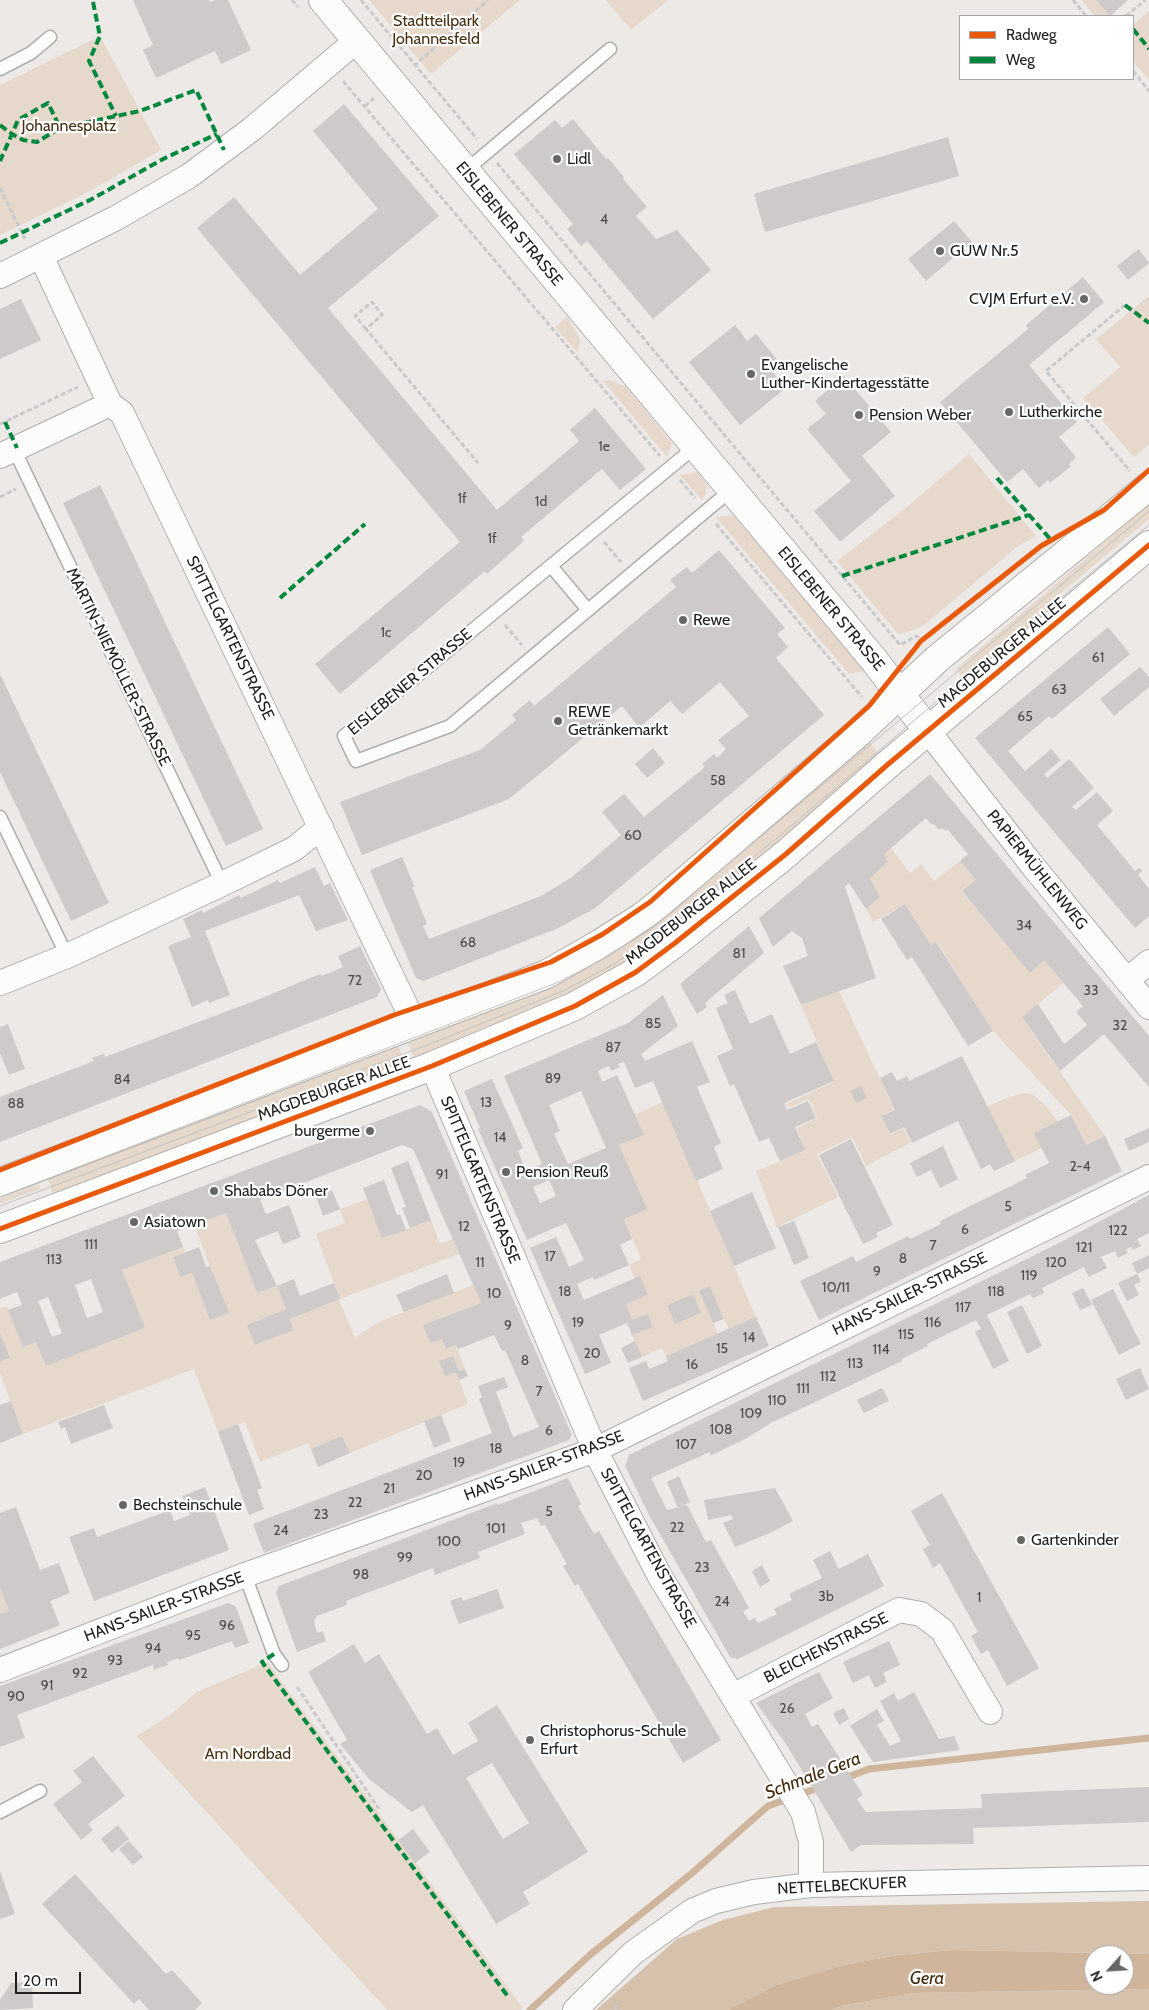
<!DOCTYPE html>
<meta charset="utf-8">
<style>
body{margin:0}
#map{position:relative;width:1149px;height:2010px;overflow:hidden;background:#ece9e7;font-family:Cabin,sans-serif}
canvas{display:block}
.legend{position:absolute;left:959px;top:15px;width:175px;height:65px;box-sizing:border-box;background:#fff;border:1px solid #a6a5a5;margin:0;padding:6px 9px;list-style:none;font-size:15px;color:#201f1d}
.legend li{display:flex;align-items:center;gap:10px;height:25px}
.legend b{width:25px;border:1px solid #a6a5a5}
.north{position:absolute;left:1084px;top:1945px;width:50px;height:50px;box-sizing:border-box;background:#fff;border:1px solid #a6a5a5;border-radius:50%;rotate:244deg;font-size:14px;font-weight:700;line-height:20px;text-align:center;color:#201f1d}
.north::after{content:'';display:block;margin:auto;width:18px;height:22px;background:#676664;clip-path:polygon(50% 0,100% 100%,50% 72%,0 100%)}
.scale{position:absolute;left:15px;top:1972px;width:66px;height:22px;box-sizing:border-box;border:2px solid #201f1d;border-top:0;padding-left:6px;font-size:15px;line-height:18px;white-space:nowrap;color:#201f1d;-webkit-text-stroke:4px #fff;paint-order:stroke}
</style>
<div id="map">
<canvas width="1149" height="2010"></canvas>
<ul class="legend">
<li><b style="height:6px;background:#e8590c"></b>Radweg</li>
<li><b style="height:6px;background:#00873e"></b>Weg</li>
</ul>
<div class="north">N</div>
<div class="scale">20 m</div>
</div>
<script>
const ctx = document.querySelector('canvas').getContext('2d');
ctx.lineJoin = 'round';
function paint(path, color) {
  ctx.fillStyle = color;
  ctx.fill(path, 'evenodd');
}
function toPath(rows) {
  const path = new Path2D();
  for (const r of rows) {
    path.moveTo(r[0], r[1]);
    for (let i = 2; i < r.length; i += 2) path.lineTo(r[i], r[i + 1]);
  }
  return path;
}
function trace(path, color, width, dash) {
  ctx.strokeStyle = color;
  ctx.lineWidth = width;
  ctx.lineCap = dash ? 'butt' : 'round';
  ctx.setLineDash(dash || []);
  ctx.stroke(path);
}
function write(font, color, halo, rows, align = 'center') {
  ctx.font = font + ' Cabin,sans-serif';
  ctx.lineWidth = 4.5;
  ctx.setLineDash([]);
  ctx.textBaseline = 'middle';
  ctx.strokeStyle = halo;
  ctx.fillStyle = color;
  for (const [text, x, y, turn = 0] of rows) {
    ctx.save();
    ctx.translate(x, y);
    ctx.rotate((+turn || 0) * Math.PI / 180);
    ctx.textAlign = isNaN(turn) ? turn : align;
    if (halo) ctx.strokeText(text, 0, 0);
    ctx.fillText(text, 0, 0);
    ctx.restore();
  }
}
paint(toPath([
 [369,0,520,0,431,74],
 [606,0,668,0,631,30],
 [1081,0,1096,0,1110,16,1095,16],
 [1149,11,1149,80,1133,61,1133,25],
 [100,36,161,150,86,193,0,235,0,85],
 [1149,296,1149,444,1134,457,1083,398,1120,367,1096,339],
 [567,317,579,337,580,342,577,352,555,327],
 [609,380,625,386,672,443,667,457,603,381],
 [969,454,1036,536,1017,547,924,625,908,632,898,634,837,561,907,507],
 [697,472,707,485,706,493,702,500,680,475],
 [1149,501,1149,519,1054,599,1059,605,966,682,956,669,1118,531,1116,528],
 [733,515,865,671,849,674,716,517],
 [862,734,883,758,620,980,417,1065,406,1038,550,982],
 [891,848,910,873,921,864,934,881,960,861,976,880,962,892,1030,972,1044,960,1063,983,1022,1018,1105,1136,1086,1145,1071,1115,993,1031,937,942,931,945,905,904,873,922,866,909,880,897,870,878,888,862,884,854],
 [839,991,894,1109,881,1116,890,1135,903,1128,910,1143,866,1166,852,1137,817,1154,838,1197,777,1227,756,1171,805,1151,797,1128,817,1118,809,1099,788,1108,786,1104,834,1082,801,1005],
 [397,1042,407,1069,54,1197,45,1171],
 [1023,1093,1033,1094,1048,1108,1058,1122,1042,1148,1015,1161,987,1107,1004,1099],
 [663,1102,756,1317,729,1329,710,1287,699,1291,718,1334,666,1356,662,1348,642,1357,632,1335,653,1326,648,1314,632,1320,626,1304,648,1295,635,1278,629,1265,641,1259,624,1219,646,1208,619,1145,643,1135,634,1115],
 [693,1294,701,1313,675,1324,667,1305],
 [39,1184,40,1189,0,1204,0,1199],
 [367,1199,383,1238,431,1220,440,1244,453,1239,459,1254,340,1299,316,1234,345,1223,340,1209],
 [226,1213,257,1293,277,1286,286,1309,247,1325,255,1345,294,1330,290,1319,339,1300,355,1337,381,1321,473,1285,481,1303,423,1325,430,1343,442,1339,446,1349,456,1345,465,1369,459,1371,453,1356,439,1361,445,1376,456,1372,468,1404,350,1453,342,1436,311,1449,308,1443,260,1462,245,1422,218,1432,194,1369,23,1434,0,1373,0,1362,10,1358,0,1333,0,1308,7,1306,23,1347,36,1342,46,1366,144,1328,122,1270,183,1247,185,1252,173,1257,180,1277,192,1273,210,1320,228,1313,194,1224],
 [0,1587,9,1611,0,1614],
 [267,1662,523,2008,520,2010,387,2010,137,1736,170,1715,197,1692]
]), '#e6d8ca');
paint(toPath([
 [1149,1901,1149,1954,953,1950,897,1955,844,1965,776,1985,728,2010,596,2010,677,1939,723,1920,774,1907],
 [1149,1989,1149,2010,832,2010,841,2006,914,1993]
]), '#d5c1ac');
paint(toPath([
 [953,1950,1149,1954,1149,1989,914,1993,841,2006,832,2010,728,2010,776,1985,844,1965,897,1955],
 [1094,1955,1124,1955,1124,1985,1094,1985]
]), '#cfb59c');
trace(toPath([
 [843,1779,869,1769,1149,1738],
 [530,2010,591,1954,691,1874,768,1806,821,1787]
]), '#cfb59c', 7);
paint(toPath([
 [133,0,209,0,210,2,215,0,228,0,251,50,221,64,215,51,156,78,143,50,153,45],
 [1096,0,1128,0,1110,16],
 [344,104,439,216,328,308,497,510,579,441,570,430,595,408,646,469,620,490,602,469,521,537,524,541,487,574,485,571,340,694,315,664,460,542,197,228,234,197,300,275,378,209,313,131],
 [573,119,606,159,608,158,624,177,623,179,647,207,636,216,656,239,677,230,711,270,653,319,587,241,581,246,567,229,573,224,514,154,555,120,562,128],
 [948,137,959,176,765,232,754,194],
 [954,221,972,242,926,281,908,259],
 [1139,249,1149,263,1128,280,1117,266],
 [1083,277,1104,302,1029,365,1077,422,1059,437,1076,457,1069,464,1071,466,1050,483,1048,480,1039,488,1023,469,1007,482,940,402,1028,329,1026,325],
 [21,299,41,340,0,359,0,309],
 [735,325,747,341,756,334,780,363,771,370,786,388,740,425,689,362],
 [844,376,891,432,862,456,895,496,840,542,814,511,851,481,807,429,826,414,815,401],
 [100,485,263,829,226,846,63,503],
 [719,550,785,628,777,634,788,647,776,658,824,715,594,909,556,929,423,981,416,978,370,870,402,857,415,887,412,887,427,924,423,926,429,939,541,896,572,877,621,835,602,812,624,794,644,817,705,767,702,764,714,754,717,758,726,749,718,740,749,716,720,682,682,714,670,701,639,728,622,706,509,799,362,855,340,802,480,750,516,720,512,715,530,700,534,706,676,587,670,580,687,567,692,573],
 [1108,627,1130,654,1052,719,1049,716,1008,751,1025,771,1051,749,1061,760,1044,774,1047,778,1069,759,1094,788,1072,807,1076,810,1097,792,1113,811,1097,825,1135,871,1139,868,1142,871,1138,875,1149,889,1149,916,1135,928,975,738],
 [1140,667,1149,677,1149,687,1114,716,1100,699],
 [0,674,109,903,71,921,0,772],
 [653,748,665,763,647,778,635,764],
 [930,774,1149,1036,1149,1087,1104,1034,1060,1071,1022,1017,1038,1004,1064,1044,1087,1025,1076,1012,1083,1006,1044,960,1030,973,962,891,976,880,960,861,968,854,947,829,945,831,942,828,939,830,934,824,932,825,926,818,884,854,888,862,870,878,880,897,866,909,849,883,845,887,876,978,801,1005,783,966,808,956,802,938,792,931,773,947,759,918],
 [315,867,324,886,330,883,348,920,316,931,299,895,205,931,230,995,209,1003,208,1000,192,1007,168,946,191,937,183,919,202,910,203,913,239,895,241,898,278,880,280,883],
 [905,904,931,945,936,942,993,1031,968,1046,912,957,907,960,881,919],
 [749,926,764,953,705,1003,707,1007,697,1014,680,984],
 [360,946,381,989,377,997,0,1142,0,1097,94,1061,92,1058,104,1054,105,1057,262,998,320,974,321,976,329,973,343,967,338,956],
 [735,990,750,1024,772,1014,790,1054,816,1042,834,1081,784,1103,787,1110,808,1101,816,1118,795,1127,805,1150,780,1161,769,1138,759,1142,734,1084,730,1086,717,1056,733,1049,716,1008,728,1003,724,995],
 [663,995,678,1026,641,1054,645,1061,692,1041,710,1082,697,1087,721,1143,714,1147,723,1169,696,1181,653,1081,635,1088,624,1062,618,1064,620,1067,611,1071,609,1066,598,1071,602,1082,617,1075,644,1135,619,1145,647,1209,624,1219,632,1239,620,1245,629,1265,594,1280,593,1277,577,1284,584,1300,640,1276,648,1295,626,1304,632,1320,648,1314,653,1327,632,1335,627,1323,599,1335,611,1363,585,1374,530,1248,556,1237,569,1267,584,1260,566,1223,527,1240,478,1129,480,1128,464,1091,492,1079,523,1148,518,1151,526,1171,542,1164,504,1076,628,1023],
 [581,1091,606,1148,568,1164,554,1134,560,1131,549,1105],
 [549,1180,556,1196,540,1203,533,1187],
 [8,1024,25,1069,9,1075,0,1053,0,1027],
 [962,1056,1015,1161,994,1171,990,1164,981,1169,958,1121,912,1143,904,1127,890,1134,881,1116,895,1110,880,1078,892,1072,897,1081,907,1076,909,1081],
 [861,1086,867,1098,856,1103,851,1091],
 [420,1105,432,1112,572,1435,569,1440,264,1553,253,1524,492,1433,479,1399,482,1397,478,1386,504,1377,508,1387,496,1392,513,1437,539,1427,505,1350,502,1351,494,1335,458,1349,456,1345,446,1349,442,1339,430,1343,423,1325,481,1303,413,1149,402,1145,260,1200,266,1214,289,1205,301,1237,283,1244,278,1231,255,1240,277,1286,294,1279,300,1296,334,1283,340,1299,290,1319,294,1330,255,1345,247,1325,286,1309,277,1286,257,1293,226,1213,177,1231,183,1247,122,1270,145,1328,46,1366,36,1342,23,1347,8,1310,22,1305,17,1292,0,1299,0,1262],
 [91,1279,103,1312,87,1318,75,1285],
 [48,1297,62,1333,52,1337,38,1301],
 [1071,1115,1086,1145,1105,1136,1122,1171,819,1320,800,1281,853,1256,856,1262,908,1236,910,1239,941,1224,940,1221,1027,1178,1025,1175,1049,1163,1034,1133],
 [1149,1128,1149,1142,1129,1151,1124,1139],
 [851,1139,893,1225,876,1233,878,1237,863,1244,819,1155],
 [943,1146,958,1179,940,1188,931,1170,917,1177,910,1163],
 [408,1161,431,1220,410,1228,402,1208,406,1207,391,1168],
 [384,1180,397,1215,400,1214,406,1230,382,1238,363,1188],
 [332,1190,340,1209,323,1216,316,1196],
 [752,1192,776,1248,734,1266,710,1211],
 [1149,1195,1149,1233,1137,1239,1141,1246,1133,1250,1131,1247,1126,1249,1128,1253,1118,1258,1115,1251,1101,1257,1107,1268,1089,1277,1084,1267,1042,1288,1044,1293,1033,1298,1030,1294,987,1315,1009,1361,993,1369,975,1332,981,1329,976,1320,927,1344,928,1346,902,1359,902,1361,771,1423,747,1438,710,1456,710,1452,651,1478,667,1510,687,1505,706,1542,711,1540,749,1608,743,1611,749,1621,754,1618,758,1623,777,1614,774,1609,792,1600,789,1594,822,1578,813,1560,830,1551,839,1569,868,1554,884,1586,738,1659,730,1657,648,1513,625,1466,629,1455,1061,1242],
 [794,1221,809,1258,794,1265,778,1227],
 [199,1247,206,1267,210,1266,229,1313,210,1320,192,1273,180,1277,173,1257],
 [1149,1255,1149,1268,1137,1274,1132,1263],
 [447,1274,454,1293,404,1312,396,1295],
 [1137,1274,1141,1282,1134,1285,1139,1295,1127,1301,1118,1283],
 [710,1286,724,1319,713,1323,699,1291],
 [1083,1288,1092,1305,1080,1310,1072,1293],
 [1113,1289,1141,1344,1119,1355,1091,1300],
 [693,1294,701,1313,675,1324,667,1305],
 [1022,1305,1042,1346,1027,1354,1007,1312],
 [756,1317,769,1346,643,1401,629,1368,646,1361,649,1369,668,1361,666,1356],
 [0,1333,10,1358,0,1362],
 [635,1341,642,1357,628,1363,621,1348],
 [453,1356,459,1371,465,1369,468,1376,459,1380,456,1372,445,1376,439,1361],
 [1140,1368,1149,1389,1126,1400,1116,1379],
 [882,1388,889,1401,864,1413,857,1400],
 [11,1401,23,1434,0,1443,0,1405],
 [104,1405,113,1428,71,1444,65,1427,61,1429,58,1422],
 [441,1415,451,1441,434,1448,424,1421],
 [238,1424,262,1488,257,1490,264,1509,249,1515,218,1432],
 [342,1436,350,1453,318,1467,311,1449],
 [679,1476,690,1502,678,1508,667,1482],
 [568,1478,581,1504,578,1506,594,1534,599,1531,721,1740,683,1763,578,1584,575,1586,563,1566,567,1564,545,1525,541,1526,537,1518,521,1523,525,1534,478,1552,480,1558,435,1575,433,1568,346,1601,347,1605,317,1616,314,1621,317,1633,323,1631,326,1641,297,1652,276,1593,279,1586,479,1510,497,1503,498,1505],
 [205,1487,229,1550,94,1601,69,1537,94,1528,97,1537,170,1510,174,1521,190,1515,182,1496],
 [775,1488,793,1521,770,1533,735,1547,723,1523,733,1519,731,1515,708,1520,704,1500],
 [942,1493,1039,1668,1007,1686,988,1650,981,1654,971,1636,978,1632,940,1563,933,1568,923,1549,930,1545,911,1511],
 [16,1507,40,1570,59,1563,70,1593,50,1601,60,1625,0,1649,0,1614,9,1611,0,1587,0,1513],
 [762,1565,770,1581,760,1587,752,1571],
 [497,1589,504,1608,459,1624,450,1601,461,1597,463,1601],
 [228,1603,236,1607,249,1643,235,1648,232,1641,179,1660,178,1658,167,1662,168,1665,154,1670,153,1665,17,1715,25,1738,0,1747,0,1686],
 [889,1641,900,1665,883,1673,887,1682,875,1688,869,1675,853,1683,843,1662],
 [354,1644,365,1663,379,1654,427,1734,437,1728,453,1755,478,1741,468,1723,497,1705,588,1852,523,1892,530,1904,496,1924,423,1805,412,1812,369,1779,340,1744,347,1740,308,1672],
 [492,1763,529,1823,503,1839,466,1778],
 [819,1672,833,1698,805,1714,812,1727,818,1724,851,1776,863,1795,857,1799,866,1812,982,1808,981,1794,1149,1787,1149,1822,973,1828,974,1844,861,1845,851,1852,786,1744,756,1703],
 [914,1692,939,1739,954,1736,960,1750,873,1762,850,1726,877,1709,884,1721,877,1725,890,1746,901,1741,880,1701,894,1693,898,1701],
 [844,1708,849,1719,839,1725,833,1713],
 [93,1756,125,1796,88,1824,93,1830,81,1840,53,1804,82,1782,73,1771],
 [118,1825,129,1839,112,1853,101,1839],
 [413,1829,430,1852,415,1863,398,1840],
 [129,1841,143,1857,133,1865,119,1849],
 [0,1871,15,1914,0,1919],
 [75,1874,166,1974,172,1970,202,2003,195,2010,149,2010,139,1999,134,2004,42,1904],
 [32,1982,33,2008,0,2010,0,2000,11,1983]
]), '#cdcac9');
const service = toPath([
 [0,69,31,53,50,37],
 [465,171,610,49],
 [695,447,344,736,356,761,450,726,731,490],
 [14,449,222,884],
 [551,566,588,610],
 [0,817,67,956],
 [245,1575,274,1654,282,1665],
 [0,1812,40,1791]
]);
const minor = toPath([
 [41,256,110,404,122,413,414,1023],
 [0,276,116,218,189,176,252,129,356,41],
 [0,456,110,404],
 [928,731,1032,865,1149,1007],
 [1127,980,1149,962],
 [0,983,67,956,222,884,294,849,321,827],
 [432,1066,595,1450,659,1575,803,1812,811,1842,811,1885],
 [0,1670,245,1575,595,1450,1149,1177],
 [733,1696,899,1610,921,1614,942,1630,990,1712],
 [575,2010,633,1953,692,1911,716,1901,754,1892,811,1885,1149,1878]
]);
const tertiary = toPath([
 [323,0,874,660,928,731]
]);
const secondary = toPath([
 [0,1182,547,974,596,946,642,917,661,902,857,734,937,659,1149,486],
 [0,1229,432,1066,575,1006,636,972,675,943,786,854,886,766,1149,545]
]);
trace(service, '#b0aeac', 15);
trace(minor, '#b0aeac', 26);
trace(tertiary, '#b0aeac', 30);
trace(secondary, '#b0aeac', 30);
trace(toPath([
 [292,0,298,7],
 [361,0,477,139],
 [1073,0,1086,16],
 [1126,16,1145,0],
 [414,66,488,0],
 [1133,71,1149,91],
 [343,81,660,456],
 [365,106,374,98],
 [497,163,900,645,917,636,921,641],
 [0,188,25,239],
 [1125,305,1046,371,1130,471],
 [366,329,355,316,372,302,382,315,366,329,478,463],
 [0,424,78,387],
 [680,480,695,498],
 [0,497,16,489],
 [716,524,862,697],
 [604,542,621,562],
 [505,625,522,645],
 [297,1687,379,1809],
 [615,2010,617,2001]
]), '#cacaca', 3, [5, 2.5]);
trace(service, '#fcfcfb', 12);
trace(minor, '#fcfcfb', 24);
trace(tertiary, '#fcfcfb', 28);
trace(secondary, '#fcfcfb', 28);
trace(toPath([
 [0,1197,559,982,610,955,660,921,1149,511],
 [0,1206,425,1046,563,991,614,964,664,929,776,839,959,682,1149,525]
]), '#c2c2c2', 1);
trace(toPath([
 [93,2,100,36,89,61,116,116],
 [1133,29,1149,49],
 [0,125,12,134,23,140,37,142,60,128,48,103,18,120,12,134,0,161],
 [60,128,140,111,196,90,224,150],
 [0,243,92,199,163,159,217,134],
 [1125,305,1149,323],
 [5,422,17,448],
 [997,478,1051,540],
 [842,576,1029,515],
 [280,598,365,524],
 [274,1654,262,1662,509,1998]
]), '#00873e', 4, [8, 4]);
trace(toPath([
 [0,1170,394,1015,551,962,603,934,650,902,869,706,921,641,1041,546,1104,510,1149,470],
 [0,1229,432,1066,575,1006,636,972,675,943,786,854,886,766,1149,545]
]), '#e8590c', 5);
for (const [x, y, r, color] of [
 [557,159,5,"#676664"],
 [940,251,5,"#676664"],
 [1084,299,5,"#676664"],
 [751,374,5,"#676664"],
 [1009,412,5,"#676664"],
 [859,415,5,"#676664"],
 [683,620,5,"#676664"],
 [558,721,5,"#676664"],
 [370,1131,5,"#676664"],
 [506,1172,5,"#676664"],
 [214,1191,5,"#676664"],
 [134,1222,5,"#676664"],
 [123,1505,5,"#676664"],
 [1021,1540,5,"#676664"],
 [530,1740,5,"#676664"]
]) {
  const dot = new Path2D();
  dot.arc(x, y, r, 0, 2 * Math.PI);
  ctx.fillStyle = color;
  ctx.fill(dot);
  trace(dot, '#fff', 2);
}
write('14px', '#4b4a48', null, [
 ["4",604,220],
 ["1e",604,447],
 ["1f",462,499],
 ["1d",541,502],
 ["1f",492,539],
 ["1c",386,633],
 ["61",1098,658],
 ["63",1059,690],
 ["65",1025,717],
 ["58",718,781],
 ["60",633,836],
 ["34",1024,926],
 ["68",468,943],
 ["81",739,954],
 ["72",355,981],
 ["33",1091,991],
 ["85",653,1024],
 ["32",1120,1026],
 ["87",613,1048],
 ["89",553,1079],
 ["84",122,1080],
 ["13",486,1103],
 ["88",16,1104],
 ["14",500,1138],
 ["2-4",1080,1167],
 ["91",442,1175],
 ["5",1008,1207],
 ["12",464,1227],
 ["6",965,1230],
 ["122",1118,1231],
 ["111",91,1245],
 ["7",933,1246],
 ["121",1084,1248],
 ["17",550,1257],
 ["8",903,1259],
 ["113",54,1260],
 ["11",480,1263],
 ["120",1056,1263],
 ["9",877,1272],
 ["119",1029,1276],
 ["10/11",836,1288],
 ["18",565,1292],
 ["118",996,1292],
 ["10",494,1294],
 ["117",963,1308],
 ["19",578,1323],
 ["116",933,1323],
 ["9",508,1326],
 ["115",906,1335],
 ["14",749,1338],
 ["15",722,1349],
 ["114",881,1350],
 ["20",592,1354],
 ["8",525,1361],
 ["113",855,1364],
 ["16",692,1365],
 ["112",828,1377],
 ["111",803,1389],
 ["7",539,1392],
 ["110",777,1401],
 ["109",751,1414],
 ["108",721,1430],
 ["6",549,1431],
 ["107",686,1445],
 ["18",496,1449],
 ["19",459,1463],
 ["20",424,1476],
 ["21",389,1489],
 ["22",355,1503],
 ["5",549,1512],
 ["23",321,1515],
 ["22",677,1528],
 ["101",496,1529],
 ["24",281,1531],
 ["100",449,1542],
 ["99",405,1558],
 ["23",702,1568],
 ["98",361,1575],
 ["3b",826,1597],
 ["1",979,1598],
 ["24",722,1602],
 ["96",227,1626],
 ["95",193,1636],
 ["94",153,1649],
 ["93",115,1661],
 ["92",80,1674],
 ["91",47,1686],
 ["90",16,1697],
 ["26",787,1709]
]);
write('16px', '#482e11', '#fff', [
 ["Stadtteilpark",436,21],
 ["Johannesfeld",436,39],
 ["Johannesplatz",69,126],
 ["Am Nordbad",248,1754]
]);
write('16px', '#201f1d', '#fff', [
 ["Lidl",567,159],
 ["GUW Nr.5",950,251],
 ["CVJM Erfurt e.V.",1074,299,"right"],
 ["Evangelische",761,365],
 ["Luther-Kindertagesstätte",761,383],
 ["Lutherkirche",1019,412],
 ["Pension Weber",869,415],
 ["Rewe",693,620],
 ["REWE",568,712],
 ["Getränkemarkt",568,730],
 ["burgerme",360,1131,"right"],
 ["Pension Reuß",516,1172],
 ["Shababs Döner",224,1191],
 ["Asiatown",144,1222],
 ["Bechsteinschule",133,1505],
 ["Gartenkinder",1031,1540],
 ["Christophorus-Schule",540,1731],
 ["Erfurt",540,1749]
], 'left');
write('16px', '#201f1d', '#fff', [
 ["EISLEBENER STRASSE",509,224,50],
 ["EISLEBENER STRASSE",831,609,50],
 ["SPITTELGARTENSTRASSE",230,638,64],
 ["MAGDEBURGER ALLEE",1002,653,-40],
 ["MARTIN-NIEMÖLLER-STRASSE",118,667,64],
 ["EISLEBENER STRASSE",410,682,-40],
 ["PAPIERMÜHLENWEG",1037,870,51],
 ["MAGDEBURGER ALLEE",691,912,-38],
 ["MAGDEBURGER ALLEE",334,1089,-20],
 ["SPITTELGARTENSTRASSE",480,1180,67],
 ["HANS-SAILER-STRASSE",910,1294,-26],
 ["HANS-SAILER-STRASSE",544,1466,-21],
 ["SPITTELGARTENSTRASSE",648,1548,61],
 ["HANS-SAILER-STRASSE",164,1607,-21],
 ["BLEICHENSTRASSE",826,1648,-27],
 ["NETTELBECKUFER",842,1886,-3]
]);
write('italic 18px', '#432a0c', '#fff', [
 ["Schmale Gera",813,1776,-21],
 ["Gera",927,1979]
]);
</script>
